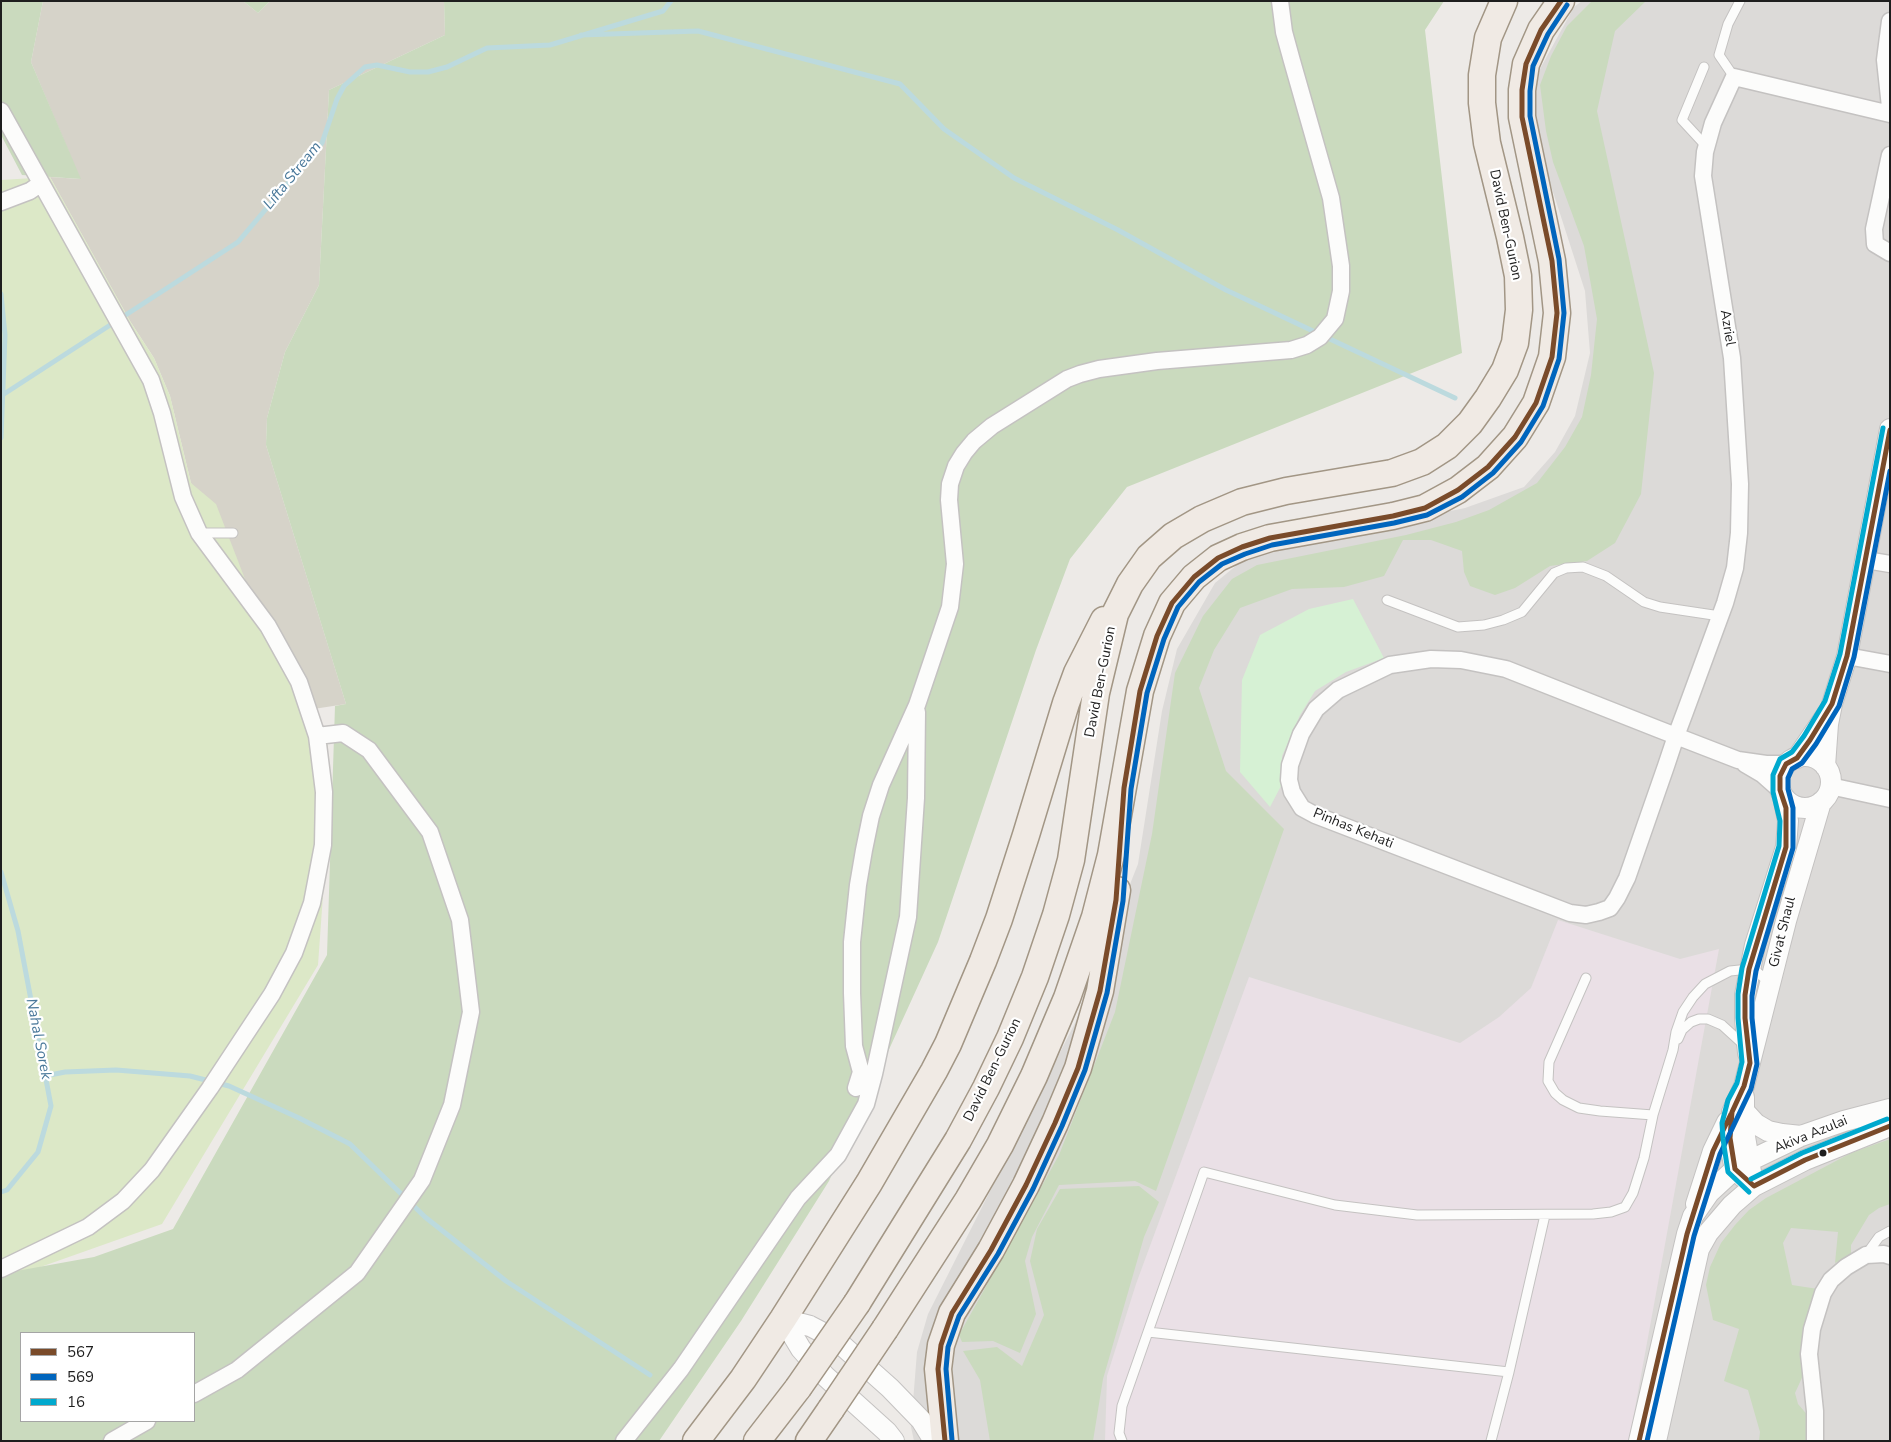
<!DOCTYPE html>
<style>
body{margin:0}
#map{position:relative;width:1891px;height:1442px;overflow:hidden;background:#edeae7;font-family:"Nunito Sans",sans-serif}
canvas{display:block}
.frame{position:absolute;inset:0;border:2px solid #1e1e1e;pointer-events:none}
.legend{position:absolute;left:20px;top:1332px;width:175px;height:90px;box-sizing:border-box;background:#fff;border:1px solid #a5a5a5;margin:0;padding:6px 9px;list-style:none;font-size:15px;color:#1e1e1e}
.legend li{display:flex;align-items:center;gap:10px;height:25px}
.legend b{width:25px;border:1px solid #a5a5a5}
</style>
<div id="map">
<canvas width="1891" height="1442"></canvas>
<div class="frame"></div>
<ul class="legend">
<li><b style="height:6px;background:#7a4b2a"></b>567</li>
<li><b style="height:6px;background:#0065bd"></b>569</li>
<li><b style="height:6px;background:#00a9ce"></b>16</li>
</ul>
</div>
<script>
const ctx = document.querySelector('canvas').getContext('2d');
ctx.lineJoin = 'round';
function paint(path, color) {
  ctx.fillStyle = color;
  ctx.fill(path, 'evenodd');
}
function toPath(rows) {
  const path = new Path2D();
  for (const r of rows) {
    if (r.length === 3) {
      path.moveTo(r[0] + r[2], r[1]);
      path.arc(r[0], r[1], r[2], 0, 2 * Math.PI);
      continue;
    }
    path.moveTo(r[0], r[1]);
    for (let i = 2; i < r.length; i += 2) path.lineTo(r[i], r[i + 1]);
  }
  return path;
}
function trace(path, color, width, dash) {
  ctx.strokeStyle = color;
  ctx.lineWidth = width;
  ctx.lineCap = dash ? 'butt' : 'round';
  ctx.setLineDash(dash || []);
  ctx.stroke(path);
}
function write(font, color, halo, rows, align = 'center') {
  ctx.font = font + ' "Nunito Sans",sans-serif';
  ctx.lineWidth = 4.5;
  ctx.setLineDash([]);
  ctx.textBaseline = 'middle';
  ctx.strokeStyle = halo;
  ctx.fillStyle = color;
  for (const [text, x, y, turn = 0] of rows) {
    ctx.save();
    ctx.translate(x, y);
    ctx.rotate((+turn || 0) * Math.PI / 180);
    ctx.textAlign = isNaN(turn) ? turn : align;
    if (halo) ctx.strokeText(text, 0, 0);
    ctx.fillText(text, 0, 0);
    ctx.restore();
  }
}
paint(toPath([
 [1582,1,1890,1,1890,1441,914,1441,911,1427,917,1352,928,1314,1075,1023,1138,864,1162,711,1177,649,1215,583,1254,551,1465,508,1524,487,1555,452,1575,416,1590,353,1585,291,1544,164,1531,115,1540,69,1574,7]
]), '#dcdad8');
paint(toPath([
 [1558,920,1680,959,1719,949,1629,1441,1105,1441,1107,1376,1136,1284,1249,977,1460,1043,1499,1017,1531,988]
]), '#eae0e6');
paint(toPath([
 [43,1,243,1,258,13,270,1,444,1,445,35,329,90,319,285,285,352,267,418,266,445,346,704,307,710,191,483,170,396,154,358,130,321,50,177,80,179,31,62]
]), '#d6d3c9');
paint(toPath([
 [50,177,130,321,154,358,170,396,191,483,216,504,272,649,328,746,327,839,318,965,162,1224,1,1281,1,180]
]), '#dce8c7');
paint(toPath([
 [1,1,43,1,31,62,81,179,22,175,1,135],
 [243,1,270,1,258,13],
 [444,1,1444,1,1425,30,1462,353,1127,487,1070,559,1036,650,938,942,829,1181,741,1321,659,1441,1,1441,1,1272,11,1272,94,1257,173,1229,327,955,335,706,346,704,266,445,267,418,285,352,319,285,329,90,445,35],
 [21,1333,194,1333,194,1421,21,1421],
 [1592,1,1646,1,1615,31,1597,111,1654,373,1641,494,1615,543,1587,561,1550,566,1515,588,1495,595,1470,586,1464,572,1462,551,1431,540,1403,540,1384,576,1344,587,1292,589,1240,608,1214,650,1199,688,1226,771,1284,829,1156,1191,1135,1181,1059,1185,1032,1237,1025,1261,1036,1314,1020,1353,993,1341,962,1342,959,1335,1059,1155,1115,1012,1152,834,1175,673,1203,616,1232,579,1257,565,1406,535,1456,522,1489,510,1537,483,1565,447,1582,417,1591,375,1597,319,1584,246,1553,162,1546,131,1540,85,1551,56,1567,26],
 [1890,1139,1890,1204,1879,1208,1869,1215,1851,1245,1851,1255,1835,1263,1838,1232,1791,1228,1783,1243,1792,1285,1818,1289,1806,1369,1795,1393,1798,1404,1810,1418,1809,1441,1759,1441,1760,1432,1748,1390,1724,1381,1739,1329,1713,1320,1706,1285,1710,1267,1721,1243,1735,1225,1749,1210,1766,1198,1851,1153],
 [1139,1186,1159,1202,1144,1237,1103,1379,1093,1441,990,1441,980,1380,963,1351,997,1347,1022,1366,1044,1315,1030,1261,1037,1229,1060,1189]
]), '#cadabe');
paint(toPath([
 [1353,599,1384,658,1346,672,1315,691,1300,715,1282,756,1282,784,1270,807,1240,772,1242,680,1260,635,1309,609]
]), '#d6f1d4');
trace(toPath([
 [581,35,698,31,900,84,944,129,1014,178,1118,230,1226,290,1455,398],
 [1,294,5,335,1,438],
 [4,394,238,242,322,143,337,99,344,86,365,67,377,65,410,72,428,72,447,67,487,48,550,45,663,11,671,1],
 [1,872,18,931,51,1106,38,1152,7,1190,1,1192],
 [45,1076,65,1072,116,1070,190,1076,229,1086,299,1118,350,1144,425,1217,506,1281,650,1375]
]), '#bcdade', 5);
const service = toPath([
 [1704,67,1682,120,1706,146],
 [1734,77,1719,55,1728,24,1740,1],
 [199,533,233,533],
 [1387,600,1458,627,1484,625,1503,620,1522,612,1554,573,1566,568,1583,567,1606,576,1644,602,1660,607,1720,616],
 [1586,978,1549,1062,1548,1081,1555,1093,1563,1100,1579,1108,1600,1111,1653,1115],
 [1678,1039,1682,1030,1691,1022,1699,1019,1708,1019,1722,1025,1745,1046],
 [1866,1255,1879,1237,1890,1231],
 [1148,1332,1509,1372],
 [1122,1441,1119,1433,1122,1406,1204,1172,1335,1205,1417,1215,1593,1214,1611,1212,1625,1207,1633,1193,1644,1158,1653,1115,1673,1050,1676,1032,1683,1012,1693,997,1705,984,1730,971,1749,969,1757,972,1769,982],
 [1491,1441,1509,1372,1545,1215]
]);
const minor = toPath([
 [1890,21,1885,60,1890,107],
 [1,111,151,380,162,413,183,497,199,533,268,626,299,682,317,736,324,792,323,845,312,903,294,953,272,994,210,1088,152,1170,123,1201,88,1227,1,1269],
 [1890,155,1874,229,1875,244,1890,253],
 [1,202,30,191,40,184],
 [1866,560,1890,564],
 [1847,656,1890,664],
 [1745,764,1762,774,1780,790],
 [1786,764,1766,764,1738,760,1676,736,1658,729,1506,669,1461,660,1431,659,1390,665,1338,690,1316,709,1301,734,1290,765,1289,780,1292,792,1302,808,1315,815,1570,913,1586,915,1599,912,1610,908,1617,898,1627,878,1666,766,1676,736,1685,712,1725,603,1735,568,1739,533,1740,484,1732,358,1703,176,1705,152,1713,123,1734,77,1890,114],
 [1830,786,1890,799],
 [856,1088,861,1072,854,1046,852,993,852,942,858,885,864,850,871,816,881,785,917,705,950,607,955,564,949,500,950,484,956,466,964,453,974,441,992,426,1067,379,1080,374,1099,369,1157,361,1291,350,1307,345,1320,337,1335,319,1341,291,1341,266,1331,198,1292,61,1284,32,1280,1],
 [194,1394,237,1370,357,1273,422,1180,452,1105,471,1012,460,920,430,832,369,750,343,733,317,736],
 [112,1441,147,1421],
 [624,1441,681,1369,798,1198,838,1155,866,1104,874,1074,908,917,916,798,917,712],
 [1815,1441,1815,1411,1809,1354,1812,1329,1823,1293,1831,1280,1846,1267,1866,1255,1884,1254,1890,1256]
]);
const tertiary = toPath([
 [1805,782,26],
 [1797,758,1827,714],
 [1825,766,1828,724,1832,704,1847,656,1890,429],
 [1748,1053,1745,1018,1745,995,1755,945,1786,847,1788,821,1783,796],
 [1744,1097,1744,1131,1751,1172],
 [1744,1111,1756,1124,1768,1131,1782,1134,1801,1136],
 [1744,1178,1735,1169,1732,1155,1730,1138,1732,1112,1744,1086,1786,921,1821,802],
 [1696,1204,1713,1151,1727,1122],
 [783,1319,810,1326,835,1339,890,1388,921,1420,934,1441],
 [783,1319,801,1349,825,1376,887,1432,894,1441],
 [1639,1441,1687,1234,1693,1216,1709,1193,1735,1169,1749,1161,1801,1136,1844,1121,1890,1109],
 [1656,1441,1699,1249,1708,1233,1732,1205,1754,1186,1805,1160,1890,1126]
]);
const primary = toPath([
 [857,1303,958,1140,986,1088,1010,1038,1035,977,1056,915,1071,860,1096,693,1115,614,1130,584,1149,557,1173,536,1202,519,1242,502,1286,491,1392,473,1422,462,1447,446,1470,423,1488,398,1505,370,1515,343,1519,310,1518,276,1510,237,1487,143,1482,103,1482,75,1488,38,1504,1],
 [885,1329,968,1200,1000,1145,1034,1076,1067,998,1095,917,1111,855,1140,691,1157,636,1172,603,1194,577,1218,558,1242,547,1270,538,1393,516,1425,508,1458,490,1488,467,1515,437,1536,403,1552,357,1557,313,1552,261,1522,117,1522,90,1526,64,1541,30,1561,1],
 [696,1441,743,1379,783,1319,869,1183,934,1071,948,1044,983,961,999,919,1026,835,1066,703,1077,673,1104,620],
 [757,1441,798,1388],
 [809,1441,831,1409],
 [945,1441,938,1369,941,1345,952,1313,991,1250,1026,1185,1055,1123,1078,1068,1100,991,1117,890]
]);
trace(service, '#c4c2c1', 11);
trace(minor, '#c4c2c1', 19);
trace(tertiary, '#c4c2c1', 22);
trace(primary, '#a29685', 29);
trace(service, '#fcfcfb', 9);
trace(minor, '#fcfcfb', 16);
trace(tertiary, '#fcfcfb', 20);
trace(primary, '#f0eae4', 26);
const primaryBridge = toPath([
 [798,1388,857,1303],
 [831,1409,885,1329]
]);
trace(primaryBridge, '#a29685', 29, []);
trace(primaryBridge, '#f0eae4', 26);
trace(toPath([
 [1890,430,1847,656,1832,704,1810,740,1797,758,1786,764,1780,776,1780,790,1786,808,1786,847,1749,969,1745,995,1745,1018,1750,1063,1744,1086,1732,1112,1730,1138,1735,1169,1754,1186,1805,1160,1890,1126],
 [945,1441,938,1369,941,1345,952,1313,991,1250,1026,1185,1055,1123,1078,1068,1100,991,1116,900,1124,788,1140,691,1157,636,1172,603,1194,577,1218,558,1242,547,1270,538,1393,516,1425,508,1458,490,1488,467,1515,437,1536,403,1552,357,1557,313,1552,261,1522,117,1522,90,1526,64,1541,30,1561,1],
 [1639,1441,1687,1234,1713,1151,1731,1114]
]), '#7a4b2a', 5);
trace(toPath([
 [952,1440,946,1369,948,1347,959,1316,998,1254,1033,1189,1062,1126,1085,1070,1107,993,1123,901,1131,789,1147,693,1164,639,1178,607,1199,582,1222,564,1245,554,1272,545,1394,523,1427,515,1462,497,1493,473,1521,442,1543,406,1559,359,1564,313,1559,259,1530,116,1530,91,1533,66,1548,34,1567,5],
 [1647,1441,1694,1236,1720,1154,1751,1089,1757,1064,1752,1018,1752,996,1756,971,1793,848,1793,808,1788,789,1788,778,1792,769,1802,763,1816,744,1839,706,1854,657,1890,471]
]), '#0065bd', 5);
trace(toPath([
 [1751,1179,1802,1153,1887,1119],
 [1749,1192,1728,1172,1723,1139,1722,1123,1728,1100,1737,1083,1742,1062,1738,1018,1738,994,1742,968,1779,846,1780,821,1773,792,1773,775,1780,759,1792,752,1804,736,1825,701,1840,654,1883,428]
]), '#00a9ce', 5);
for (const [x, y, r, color] of [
 [1823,1153,4.5,"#1e1e1e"]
]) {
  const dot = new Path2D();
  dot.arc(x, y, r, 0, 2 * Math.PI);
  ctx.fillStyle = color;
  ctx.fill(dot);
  trace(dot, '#fff', 2);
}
write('14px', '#1e1e1e', '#fff', [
 ["David Ben-Gurion",1505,225,78],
 ["Azriel",1727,328,81],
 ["David Ben-Gurion",1101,682,-79],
 ["Pinhas Kehati",1353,829,22],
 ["Givat Shaul",1783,932,-76],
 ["David Ben-Gurion",993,1070,-64],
 ["Akiva Azulai",1811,1135,-22]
]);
write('italic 15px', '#49789a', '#fff', [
 ["Lifta Stream",293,176,-51],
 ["Nahal Sorek",38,1039,79]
]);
</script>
